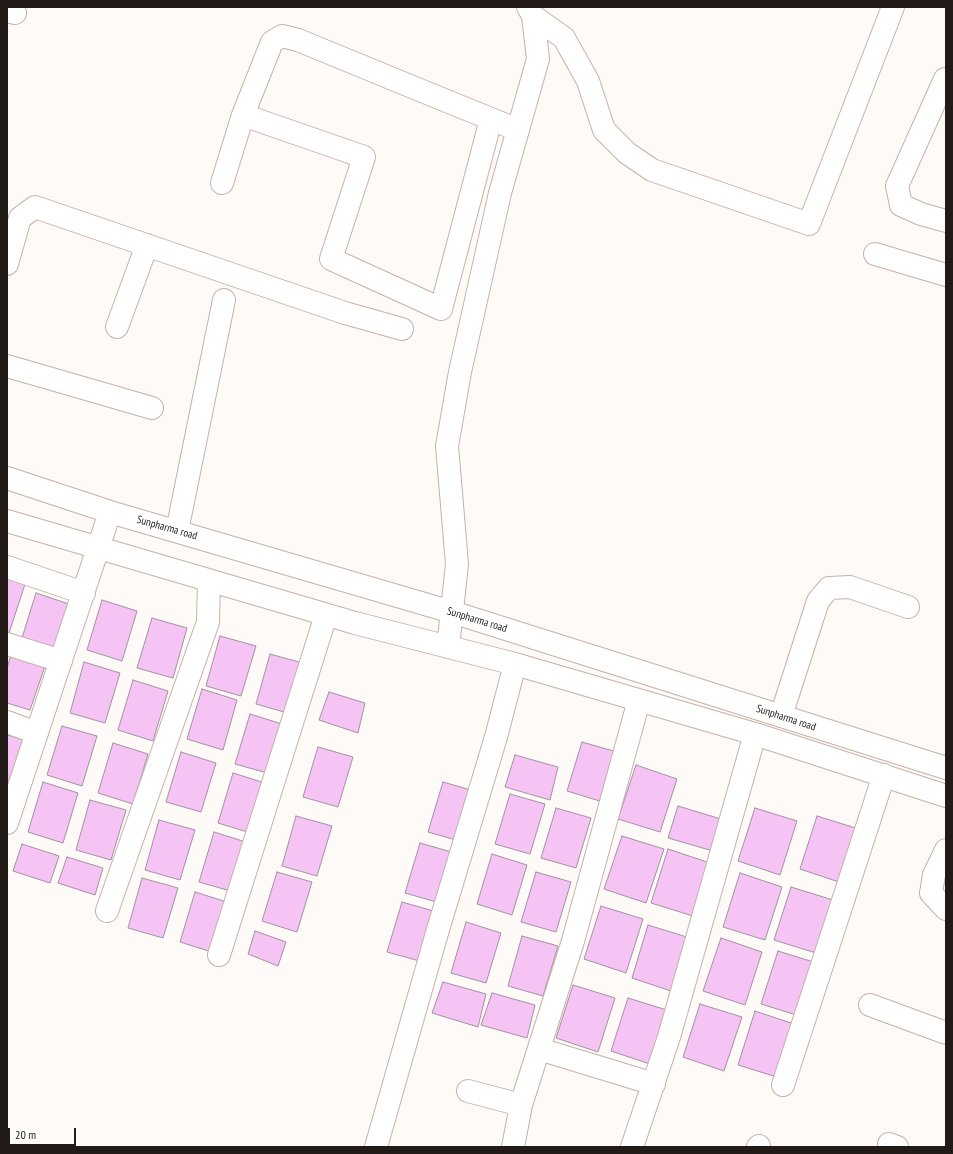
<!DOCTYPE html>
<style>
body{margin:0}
#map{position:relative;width:953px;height:1154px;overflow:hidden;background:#fefaf8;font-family:"PT Sans Narrow",sans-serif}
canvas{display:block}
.frame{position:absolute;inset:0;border:8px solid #221a17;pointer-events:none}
.scale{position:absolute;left:8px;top:1128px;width:68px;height:18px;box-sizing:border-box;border:2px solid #221a17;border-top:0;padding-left:5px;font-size:12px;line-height:14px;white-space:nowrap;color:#221a17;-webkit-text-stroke:3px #fff;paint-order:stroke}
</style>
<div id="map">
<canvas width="953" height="1154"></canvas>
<div class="frame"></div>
<div class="scale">20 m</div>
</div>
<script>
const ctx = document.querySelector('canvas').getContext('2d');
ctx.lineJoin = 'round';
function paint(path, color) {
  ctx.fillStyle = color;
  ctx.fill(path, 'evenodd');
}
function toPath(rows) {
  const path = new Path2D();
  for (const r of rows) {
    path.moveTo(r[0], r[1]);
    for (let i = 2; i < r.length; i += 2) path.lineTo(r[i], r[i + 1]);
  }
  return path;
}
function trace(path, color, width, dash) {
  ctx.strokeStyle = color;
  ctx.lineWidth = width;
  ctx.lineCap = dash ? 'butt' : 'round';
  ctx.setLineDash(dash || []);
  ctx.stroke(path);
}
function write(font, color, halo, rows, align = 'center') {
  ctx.font = font + ' "PT Sans Narrow",sans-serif';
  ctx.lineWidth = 4;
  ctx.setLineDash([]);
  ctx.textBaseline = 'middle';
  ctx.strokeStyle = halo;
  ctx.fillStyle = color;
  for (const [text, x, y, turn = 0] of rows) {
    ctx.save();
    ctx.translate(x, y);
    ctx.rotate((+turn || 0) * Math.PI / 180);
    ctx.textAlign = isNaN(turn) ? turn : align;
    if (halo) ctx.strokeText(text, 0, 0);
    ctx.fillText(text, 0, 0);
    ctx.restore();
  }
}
const building = toPath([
 [7,572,27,578,9,633,7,632,7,572],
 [36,593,69,604,55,648,22,638,36,593],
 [102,600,137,611,122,661,87,650,102,600],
 [152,618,187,628,173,678,137,668,152,618],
 [220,636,256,646,241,696,206,686,220,636],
 [270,654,306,664,291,714,256,704,270,654],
 [11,655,45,666,30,710,7,703,7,668,11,655],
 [84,662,120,673,105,723,70,713,84,662],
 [133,680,168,691,153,741,118,730,133,680],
 [202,689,237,700,223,750,187,739,202,689],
 [329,692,365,703,358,733,319,720,329,692],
 [250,714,285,725,271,774,235,764,250,714],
 [62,726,97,736,82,786,47,775,62,726],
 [7,735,23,739,9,784,7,783,7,735],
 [582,742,617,752,603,802,567,791,582,742],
 [113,743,148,754,133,804,98,793,113,743],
 [318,747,353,757,338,807,303,797,318,747],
 [181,752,216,763,201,812,166,802,181,752],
 [515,755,558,767,550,800,505,787,515,755],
 [636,765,677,779,660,832,618,819,636,765],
 [233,773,268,784,254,834,218,823,233,773],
 [43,782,78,793,63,843,28,832,43,782],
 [443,782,478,792,463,842,428,832,443,782],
 [510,794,545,804,530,854,495,844,510,794],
 [90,800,126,810,111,860,76,850,90,800],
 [678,806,721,819,713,851,668,838,678,806],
 [556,808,591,818,576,868,541,858,556,808],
 [755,808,797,821,780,875,738,861,755,808],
 [296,816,332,826,317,876,282,866,296,816],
 [817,816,859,829,842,883,800,869,817,816],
 [159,820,195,830,180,880,145,870,159,820],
 [214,832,249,843,234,892,199,882,214,832],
 [622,836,664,849,646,903,604,889,622,836],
 [420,843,455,853,440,903,405,893,420,843],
 [22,844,59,856,50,883,13,871,22,844],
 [668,849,710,863,693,916,651,903,668,849],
 [492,854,527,865,512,915,477,904,492,854],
 [67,857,103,868,95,895,58,883,67,857],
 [277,872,312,882,297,932,262,921,277,872],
 [536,872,571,882,556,932,521,922,536,872],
 [740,873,782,887,765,940,723,927,740,873],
 [142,878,178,888,163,938,128,928,142,878],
 [791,887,833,900,816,953,774,940,791,887],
 [195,892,230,903,215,953,180,942,195,892],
 [402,902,437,912,423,962,387,952,402,902],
 [601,906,643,919,626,973,584,959,601,906],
 [466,922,501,933,486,983,451,973,466,922],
 [648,925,690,938,674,992,632,978,648,925],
 [255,931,286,942,278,966,248,954,255,931],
 [522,936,558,946,543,996,508,986,522,936],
 [721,938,762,952,745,1005,703,991,721,938],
 [778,951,820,964,803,1017,761,1004,778,951],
 [443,982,486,994,478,1027,432,1013,443,982],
 [573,985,615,998,598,1052,556,1038,573,985],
 [492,993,535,1005,527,1038,481,1025,492,993],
 [628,998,670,1011,653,1065,611,1051,628,998],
 [700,1004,742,1017,724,1071,683,1057,700,1004],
 [755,1011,797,1025,780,1078,738,1065,755,1011]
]);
paint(building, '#f5c3f4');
trace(building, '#a192a0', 1);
const minor = toPath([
 [7,11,15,13],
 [533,16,564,38,588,81,604,130,627,153,652,170,809,224,893,7],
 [945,79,897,186,901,205,921,214,946,221],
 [491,119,441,309,331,259,364,157,243,115,272,42,282,36,298,40,427,93,491,119,518,130],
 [222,183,243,115],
 [875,254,946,275],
 [7,264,20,218,35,207,345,313,402,329],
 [117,327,147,245],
 [7,366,152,408],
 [7,478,110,512,452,612,946,768],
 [7,521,355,623,515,664,755,734,946,796],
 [177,531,224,300],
 [7,567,84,593],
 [7,644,61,661],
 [448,647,457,564,447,446,460,372,500,193,538,59,533,16,528,7],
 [781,716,818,601,829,588,850,587,908,607],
 [7,722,37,733],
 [7,823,110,512],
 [946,850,934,875,931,893,946,909],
 [107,911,208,622,209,581],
 [219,955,326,615],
 [870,1005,946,1033],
 [539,1049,654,1084],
 [783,1085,884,775],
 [468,1091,521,1105],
 [889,1144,897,1147],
 [376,1147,437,933,496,737,515,664],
 [513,1147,521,1105,573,941,639,700],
 [632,1147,669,1037,755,734],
 [758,1147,759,1146]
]);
trace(minor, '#c6b1a9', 24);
trace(minor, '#fff', 22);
write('11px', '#221a17', '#fff', [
 ["Sunpharma road",167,528,16],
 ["Sunpharma road",477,620,17],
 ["Sunpharma road",786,718,18]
]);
</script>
